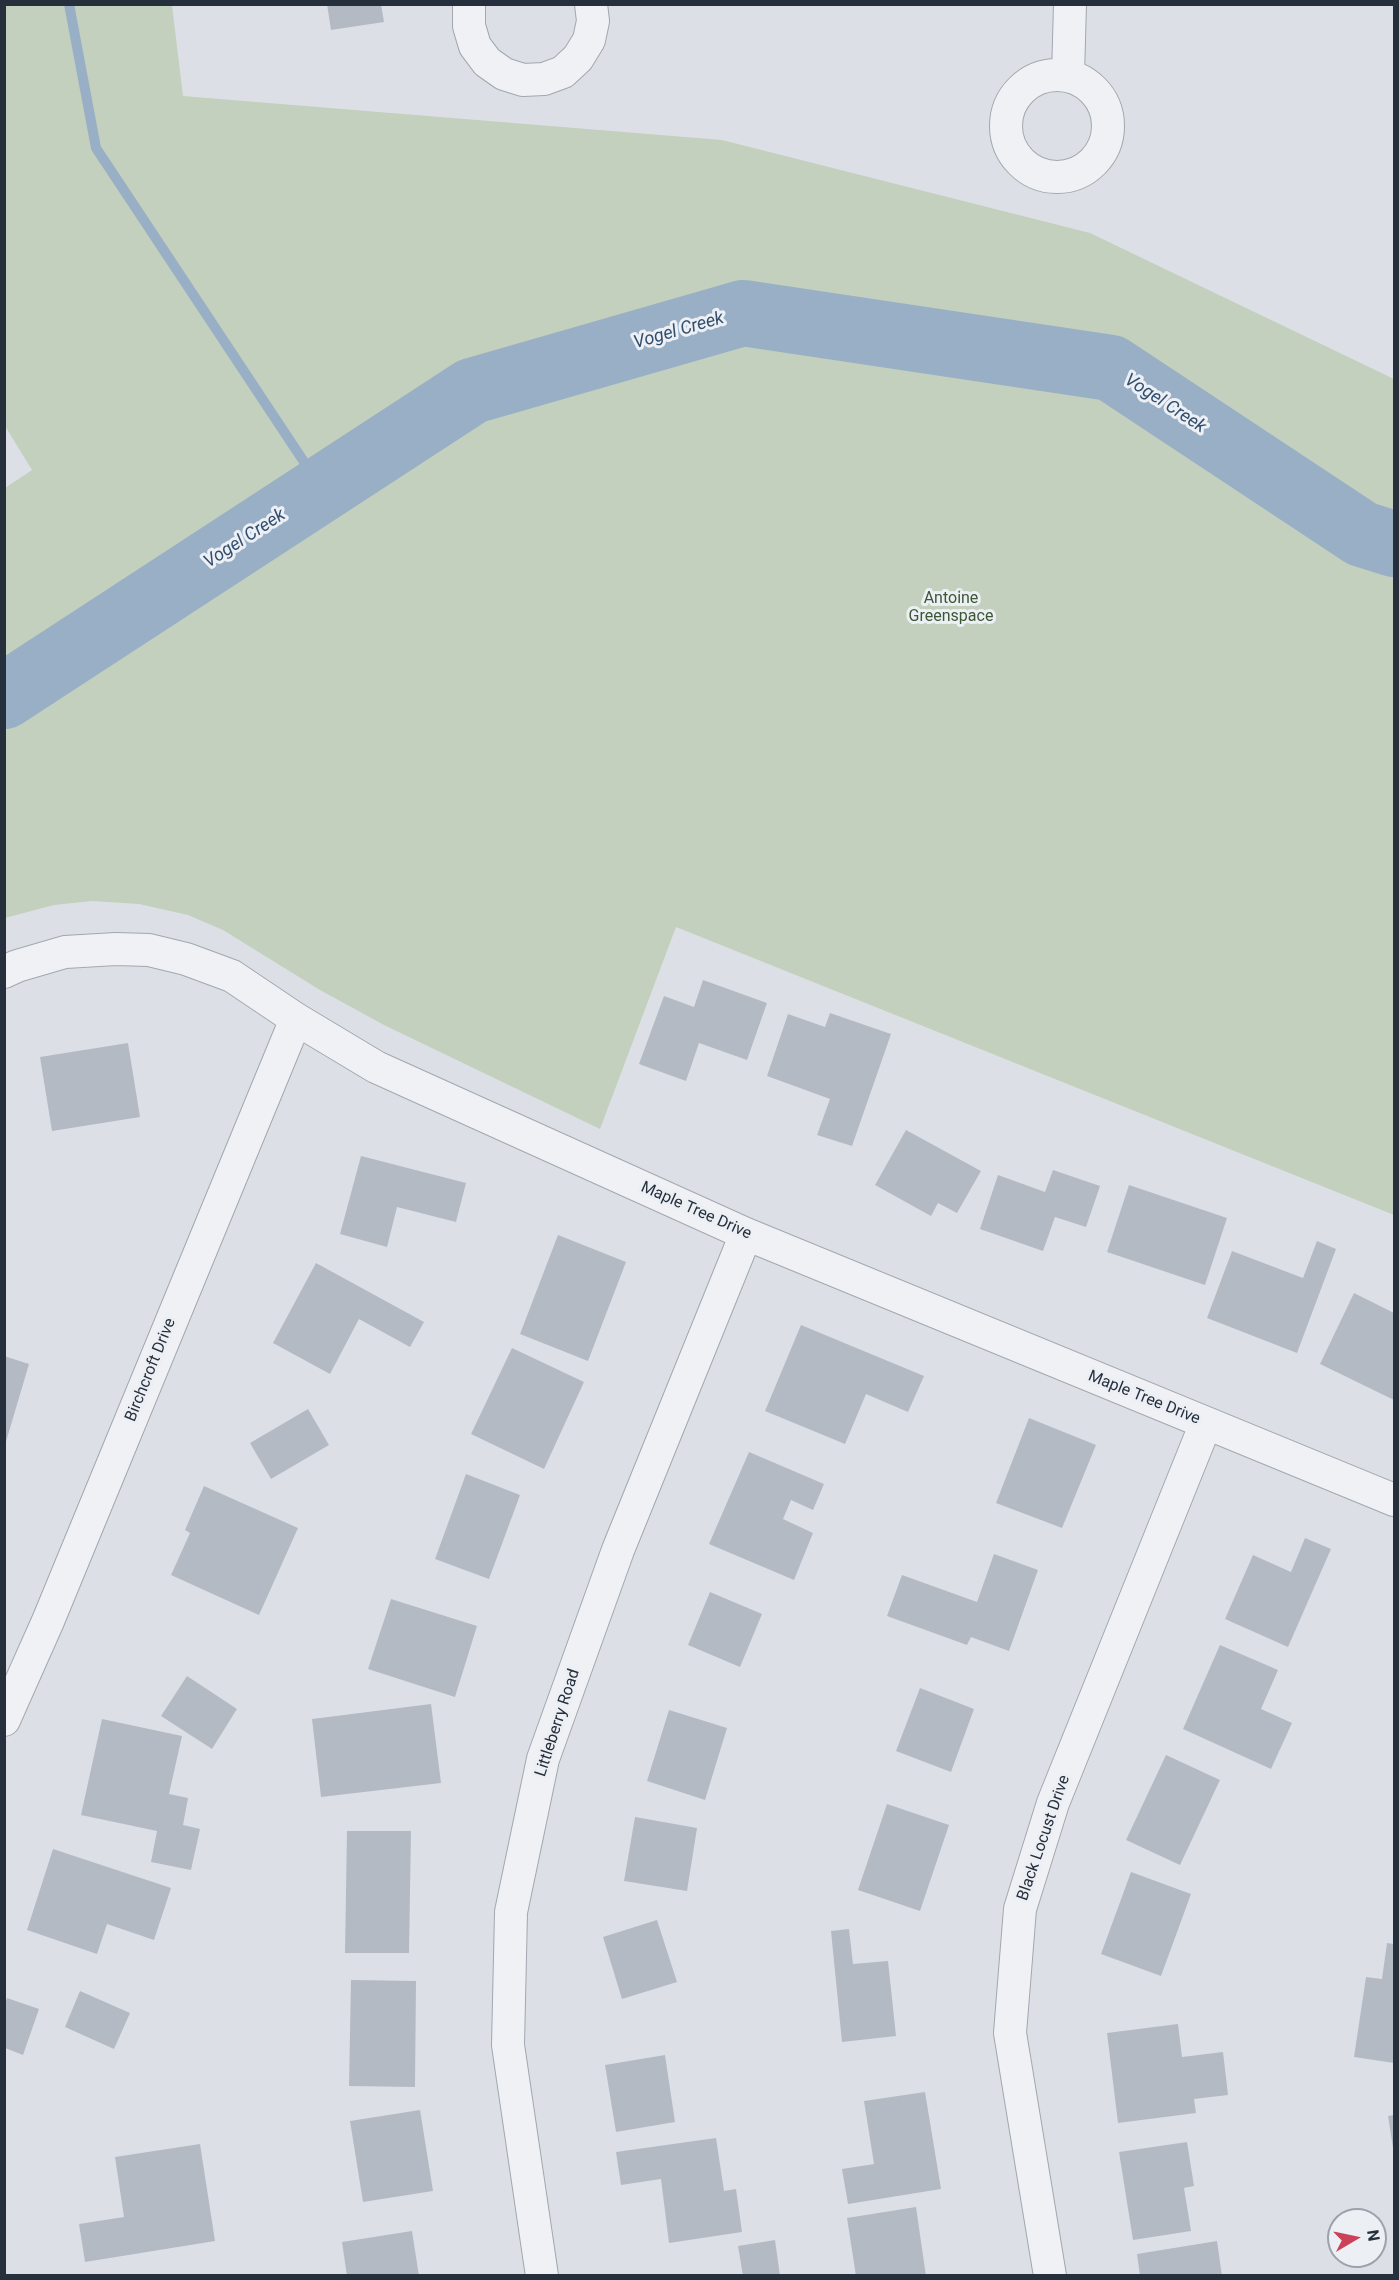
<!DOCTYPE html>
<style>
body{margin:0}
#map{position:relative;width:1399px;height:2280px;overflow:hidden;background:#dce0e6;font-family:Roboto,sans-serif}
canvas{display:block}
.frame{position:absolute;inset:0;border:6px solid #262f3c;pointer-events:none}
.north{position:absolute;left:1327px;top:2208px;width:60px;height:60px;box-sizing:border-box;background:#eceff4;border:2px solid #9da2aa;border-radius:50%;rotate:81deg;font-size:16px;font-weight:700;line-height:24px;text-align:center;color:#262f3c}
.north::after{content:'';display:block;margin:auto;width:21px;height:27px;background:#cb4258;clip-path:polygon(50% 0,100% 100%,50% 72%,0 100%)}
</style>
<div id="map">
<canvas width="1399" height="2280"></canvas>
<div class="frame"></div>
<div class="north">N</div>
</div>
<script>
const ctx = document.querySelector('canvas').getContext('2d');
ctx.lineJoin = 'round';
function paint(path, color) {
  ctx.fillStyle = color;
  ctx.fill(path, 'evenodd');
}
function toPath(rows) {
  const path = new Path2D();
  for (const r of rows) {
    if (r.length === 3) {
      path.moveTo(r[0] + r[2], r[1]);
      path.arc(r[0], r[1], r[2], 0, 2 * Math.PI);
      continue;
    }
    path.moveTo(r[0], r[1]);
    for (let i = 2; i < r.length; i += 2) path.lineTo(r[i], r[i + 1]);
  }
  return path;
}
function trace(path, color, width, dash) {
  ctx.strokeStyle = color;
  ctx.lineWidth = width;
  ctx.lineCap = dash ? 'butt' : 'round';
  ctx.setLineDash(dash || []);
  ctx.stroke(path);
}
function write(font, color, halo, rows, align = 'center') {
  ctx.font = font + ' Roboto,sans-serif';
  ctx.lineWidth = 6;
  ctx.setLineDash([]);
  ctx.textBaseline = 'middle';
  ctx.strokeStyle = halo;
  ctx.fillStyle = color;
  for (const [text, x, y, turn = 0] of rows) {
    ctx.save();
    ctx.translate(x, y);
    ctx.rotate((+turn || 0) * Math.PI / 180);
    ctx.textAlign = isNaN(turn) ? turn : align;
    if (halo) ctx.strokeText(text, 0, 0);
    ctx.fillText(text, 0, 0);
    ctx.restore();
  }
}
paint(toPath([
 [5,4,172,5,183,96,722,140,1090,233,1394,379,1394,1215,676,927,600,1129,384,1025,320,990,223,930,188,915,139,904,92,901,54,905,5,918,5,488,32,470,5,426]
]), '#c3d0be');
trace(toPath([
 [69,4,96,148,322,489]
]), '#98afc6', 10);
trace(toPath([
 [4,696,472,391,743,313,1111,368,1362,534,1394,544]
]), '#98afc6', 66);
paint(toPath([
 [327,4,381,4,384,22,331,30],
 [703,980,767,1003,747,1060,699,1043,686,1081,639,1064,664,996,694,1007],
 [830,1013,891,1034,852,1146,817,1135,830,1099,767,1076,788,1014,825,1027],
 [128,1043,140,1117,52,1131,40,1057],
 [906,1130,981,1171,957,1213,938,1203,931,1216,875,1185],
 [361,1156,466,1183,456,1222,397,1207,387,1247,340,1234],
 [1053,1170,1100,1186,1086,1227,1055,1217,1043,1251,980,1229,998,1175,1045,1192],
 [1129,1185,1227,1218,1205,1285,1107,1252],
 [558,1235,626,1262,588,1361,520,1334],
 [1317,1241,1336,1249,1297,1353,1207,1318,1232,1251,1303,1278],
 [316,1263,424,1322,410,1347,359,1319,330,1374,273,1343],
 [1354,1293,1394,1313,1394,1400,1320,1364],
 [801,1325,924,1376,908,1412,866,1394,845,1444,765,1411],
 [512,1348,584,1382,544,1469,471,1434],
 [4,1356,29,1364,5,1445,4,1445],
 [308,1409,329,1445,271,1479,250,1443],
 [1029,1418,1096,1445,1062,1528,996,1503],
 [749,1452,824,1484,813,1510,791,1500,783,1519,813,1533,794,1580,709,1544],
 [466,1474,520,1495,489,1579,435,1559],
 [204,1486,298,1528,259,1615,171,1575,190,1533,185,1530],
 [1305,1538,1331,1549,1288,1647,1225,1619,1253,1555,1291,1572],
 [994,1554,1038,1570,1009,1651,971,1637,967,1645,887,1616,902,1575,977,1602],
 [710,1592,762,1614,740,1667,688,1645],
 [391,1599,477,1626,455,1697,368,1669],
 [1220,1645,1278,1670,1261,1709,1292,1723,1271,1769,1183,1729],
 [187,1676,237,1709,212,1749,161,1716],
 [920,1688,974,1709,951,1772,896,1751],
 [431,1704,441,1783,321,1797,312,1719],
 [669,1710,727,1728,705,1800,647,1781],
 [102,1719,182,1736,169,1794,188,1798,183,1825,200,1829,191,1870,151,1862,157,1831,81,1815],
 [1166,1755,1220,1780,1180,1865,1126,1840],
 [887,1804,949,1825,920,1911,858,1890],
 [635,1817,697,1828,687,1891,624,1881],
 [347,1831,411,1831,409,1953,345,1953],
 [53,1849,171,1888,154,1940,107,1924,97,1954,27,1930],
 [1131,1872,1191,1894,1161,1976,1101,1954],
 [657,1920,677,1982,622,1999,603,1937],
 [849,1929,853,1964,888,1961,896,2036,842,2042,831,1931],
 [1387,1943,1394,1944,1394,2063,1354,2057,1366,1977,1382,1979],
 [351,1980,416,1981,415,2087,349,2086],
 [80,1991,130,2013,114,2049,65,2027],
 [7,1998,39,2009,23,2055,5,2048,5,2004],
 [1178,2024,1182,2057,1223,2052,1228,2095,1194,2099,1196,2113,1118,2123,1107,2033],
 [665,2055,675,2122,616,2132,605,2065],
 [925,2092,941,2189,848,2204,842,2169,874,2164,864,2101],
 [420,2110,433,2191,363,2202,350,2121],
 [1394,2115,1394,2148,1393,2148,1388,2116],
 [716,2138,724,2191,736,2189,742,2232,669,2243,661,2179,621,2185,616,2152],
 [1187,2142,1194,2186,1184,2188,1191,2231,1133,2240,1119,2152],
 [200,2144,215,2241,85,2262,79,2224,124,2217,115,2157],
 [916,2207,926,2276,856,2276,847,2218],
 [412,2231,419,2276,347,2276,342,2242],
 [775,2240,780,2276,743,2276,738,2246],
 [1217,2241,1222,2276,1140,2276,1137,2254]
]), '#b4bac3');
const minor = toPath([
 [469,4,469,26,475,46,487,62,504,74,523,80,544,79,563,72,578,58,589,40,593,21,591,4],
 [1057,126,51],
 [1068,76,1070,4],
 [4,972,17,966,65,952,116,949,149,950,186,959,232,976,296,1019,376,1067,746,1234,1394,1500],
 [4,1720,48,1621,296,1019],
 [542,2276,508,2045,511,1912,543,1759,618,1550,746,1234],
 [1050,2276,1010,2033,1020,1909,1053,1803,1206,1423]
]);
trace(minor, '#a2a7b0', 34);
trace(minor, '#eff1f5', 32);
write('16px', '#3b5834', '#eceff4', [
 ["Antoine",951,599],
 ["Greenspace",951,617]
]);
write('16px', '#262f3c', '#eceff4', [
 ["Maple Tree Drive",696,1211,24],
 ["Birchcroft Drive",151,1370,-68],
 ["Maple Tree Drive",1144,1398,22],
 ["Littleberry Road",558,1723,-72],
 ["Black Locust Drive",1044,1838,-71]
]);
write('italic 18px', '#324e6f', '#eceff4', [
 ["Vogel Creek",679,331,-16],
 ["Vogel Creek",1165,404,33],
 ["Vogel Creek",245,539,-33]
]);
</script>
